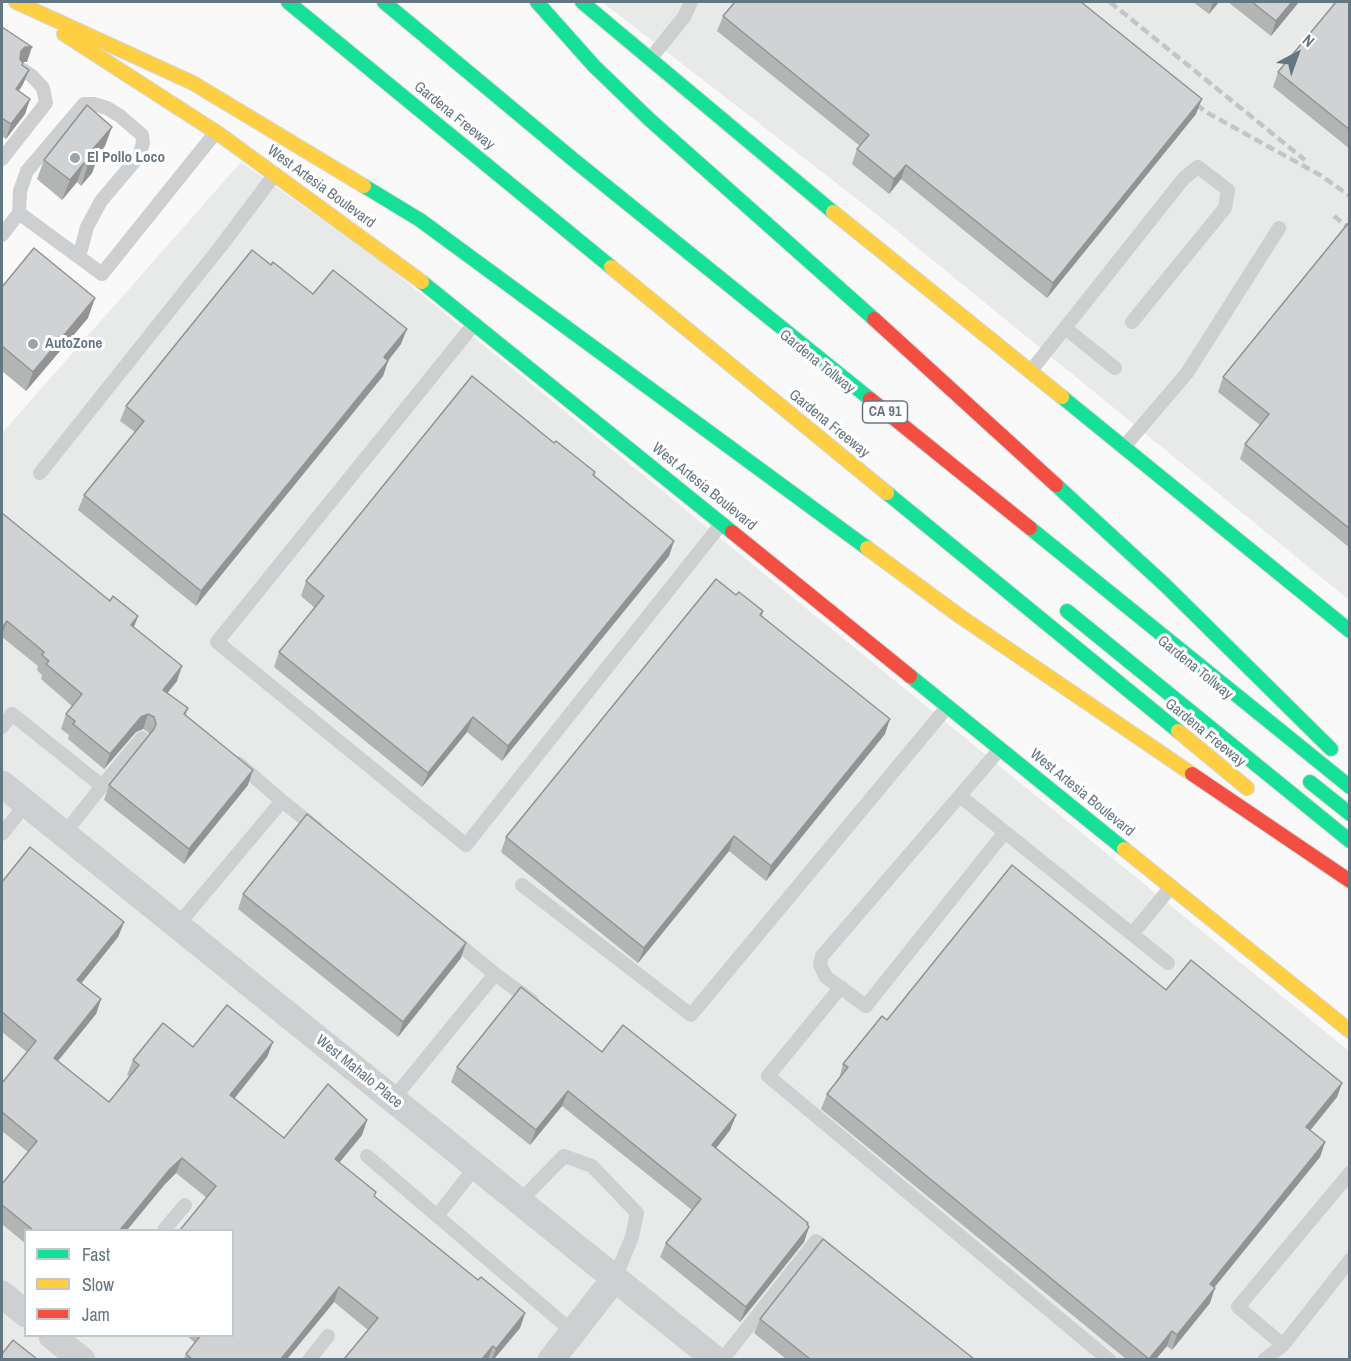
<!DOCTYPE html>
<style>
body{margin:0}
#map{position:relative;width:1351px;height:1361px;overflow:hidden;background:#f9f9f9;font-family:"Archivo Narrow",sans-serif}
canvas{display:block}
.frame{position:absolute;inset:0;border:3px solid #657683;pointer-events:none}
.legend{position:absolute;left:24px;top:1229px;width:210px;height:108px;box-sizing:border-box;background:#fff;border:2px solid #c1c8cd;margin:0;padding:8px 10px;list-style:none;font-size:18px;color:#657683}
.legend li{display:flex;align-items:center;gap:12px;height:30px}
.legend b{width:30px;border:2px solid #c1c8cd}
.north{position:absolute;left:1267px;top:24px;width:60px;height:60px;-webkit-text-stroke:4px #fff;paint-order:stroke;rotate:41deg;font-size:16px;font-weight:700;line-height:24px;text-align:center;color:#657683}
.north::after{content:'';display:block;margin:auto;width:21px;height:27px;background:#657683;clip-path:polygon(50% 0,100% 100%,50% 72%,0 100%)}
</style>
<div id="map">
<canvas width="1351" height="1361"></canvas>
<div class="frame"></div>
<ul class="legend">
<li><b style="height:8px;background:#16e098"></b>Fast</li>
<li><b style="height:8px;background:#ffcf43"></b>Slow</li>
<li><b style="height:8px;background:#f24e42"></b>Jam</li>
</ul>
<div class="north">N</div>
</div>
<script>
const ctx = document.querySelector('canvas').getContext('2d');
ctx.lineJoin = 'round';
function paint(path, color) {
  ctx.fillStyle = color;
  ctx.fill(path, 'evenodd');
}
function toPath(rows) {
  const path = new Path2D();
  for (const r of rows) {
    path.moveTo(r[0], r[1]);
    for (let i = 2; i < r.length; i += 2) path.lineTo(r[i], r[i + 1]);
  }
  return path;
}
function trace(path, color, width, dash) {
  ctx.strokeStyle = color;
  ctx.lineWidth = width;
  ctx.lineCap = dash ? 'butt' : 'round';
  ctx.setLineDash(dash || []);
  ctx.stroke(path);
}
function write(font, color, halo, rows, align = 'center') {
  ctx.font = font + ' "Archivo Narrow",sans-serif';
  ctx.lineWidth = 6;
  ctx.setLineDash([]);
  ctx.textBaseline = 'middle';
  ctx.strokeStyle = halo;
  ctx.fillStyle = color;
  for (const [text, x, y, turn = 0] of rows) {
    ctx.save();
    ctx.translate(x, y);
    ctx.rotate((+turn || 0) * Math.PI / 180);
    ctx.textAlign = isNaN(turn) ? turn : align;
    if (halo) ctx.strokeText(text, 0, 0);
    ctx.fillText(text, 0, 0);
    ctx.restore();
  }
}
paint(toPath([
 [602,2,1349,2,1349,600,875,213],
 [241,162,383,263,1349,1051,1349,1359,2,1360,2,433],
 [26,1230,232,1230,232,1336,26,1336]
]), '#e8e9e9');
const fast = toPath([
 [288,2,611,267],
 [384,2,575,161,870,399],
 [537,2,594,66,650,120,874,319],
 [582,2,833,212],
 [364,186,420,220,867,548],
 [422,282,732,532],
 [1062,397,1350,631],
 [1056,485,1165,585,1331,749],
 [887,493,1178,731],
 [1030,528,1350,787],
 [1067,611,1350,841],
 [910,676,1124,849],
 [1310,782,1350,814]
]);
const slow = toPath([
 [16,2,193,83,364,186],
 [64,34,219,134,422,282],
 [833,212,1062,397],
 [611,267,887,493],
 [867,548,961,617,1192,774],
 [1178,731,1247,788],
 [1124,849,1350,1031]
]);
const jam = toPath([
 [874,319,1056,485],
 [870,399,1030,528],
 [732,532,910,676],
 [1192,774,1350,881]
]);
trace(fast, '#d5d6d7', 16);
trace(slow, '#d5d6d7', 16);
trace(jam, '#d5d6d7', 16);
trace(toPath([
 [650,59,684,17,691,2],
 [2,159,46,103,43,88,32,76,23,70],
 [19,213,20,191,27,171,84,104,94,104,107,108,120,116,142,135,143,143,139,156,101,201,87,227,79,257],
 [2,235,19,213,102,274,216,132],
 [475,323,217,642,466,845,722,523],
 [1065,328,1115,368],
 [1030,372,1184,178,1198,167,1228,190,1225,208,1132,322],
 [1123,448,1187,373,1279,228],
 [40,473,221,246,275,174],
 [2,727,12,714,102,786,64,834],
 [1000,749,822,956,820,965,826,977,866,1006,1005,832],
 [238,763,282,801],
 [102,786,142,738],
 [960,796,1168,963],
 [2,834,26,804],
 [522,885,691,1015,948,706],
 [177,926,282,801,316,828],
 [1132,934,1171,887],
 [495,974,532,1001],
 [841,987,768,1076,1109,1360],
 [393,1099,495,974,450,937],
 [367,1156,573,1332],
 [520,1201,564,1156,592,1166,637,1213,632,1237,615,1278],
 [437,1216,476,1166],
 [164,1230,185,1205],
 [1283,1345,1238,1307,1350,1173],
 [309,1360,328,1336],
 [722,1360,816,1241,832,1254],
 [1264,1360,1283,1345,1350,1260]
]), '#cecfd0', 14);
trace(toPath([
 [2,784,716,1360],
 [2,1294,26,1314],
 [52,1336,82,1360],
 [551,1360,615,1278]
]), '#cecfd0', 27);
trace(fast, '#16e098', 14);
trace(slow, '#ffcf43', 14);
trace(jam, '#f24e42', 14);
trace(toPath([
 [1110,2,1305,160],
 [1186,96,1206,112,1320,175,1350,196],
 [1334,216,1350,229]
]), '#c3c5c6', 4.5, [9, 4.5]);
paint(toPath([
 [1193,2,1219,2,1209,14],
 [1228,2,1299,2,1271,36],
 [1350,2,1350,149,1273,87,1278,72],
 [723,16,1196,114,1047,298,901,179,889,194,852,164,857,149,860,146,717,31],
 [2,27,27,62,23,62,22,65,29,70,23,84,19,91,30,99,25,114,6,139,2,136],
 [105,146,99,153,92,173,81,186,77,182,62,200,37,179,44,160],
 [1350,221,1350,548,1240,459,1245,444,1260,425,1218,392,1223,377],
 [271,265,313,294,401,344,388,361,383,376,196,606,78,510,84,495,135,432,120,421,126,406],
 [2,287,88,318,26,391,2,371],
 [554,443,595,472,594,475,674,541,669,556,502,761,467,732,422,787,274,667,279,652,315,608,301,596,306,581],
 [2,513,110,601,138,616,134,627,177,681,167,693,188,708,186,715,248,785,184,864,104,800,109,785,149,735,148,732,143,729,136,732,104,769,68,739,69,735,61,729,66,714,72,706,41,679,42,675,37,670,38,666,2,637],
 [736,595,763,611,762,616,885,734,766,881,729,851,638,963,501,852,506,837],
 [2,882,124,922,118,937,81,983,101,999,96,1014,58,1061,109,1102,130,1077,127,1075,133,1060,193,1047,273,1042,267,1057,235,1098,284,1138,367,1120,362,1135,339,1163,375,1197,478,1280,525,1313,520,1328,494,1359,344,1359,368,1330,334,1302,287,1359,184,1359,186,1354,195,1343,186,1335,232,1335,207,1198,176,1173,165,1184,127,1230,26,1230,26,1244,2,1224,2,1184,28,1152,2,1131,2,1083,27,1052,2,1032],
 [243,894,461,958,398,1037,238,909],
 [1166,990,1342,1083,1337,1097,1310,1130,1325,1142,1320,1157,1214,1287,1210,1303,1172,1350,1167,1346,1156,1359,1126,1359,821,1109,827,1094,839,1079,843,1064,887,1020],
 [602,1052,736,1115,730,1130,716,1148,808,1223,807,1225,809,1227,804,1242,740,1322,660,1257,666,1243,692,1210,562,1106,530,1145,451,1082,457,1067],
 [760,1319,974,1359,786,1359,754,1333]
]), '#b3b5b5');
paint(toPath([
 [1213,2,1219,2,1209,14],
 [1292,2,1299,2,1271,36,1276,21],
 [25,47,32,47,27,62,20,62,21,51],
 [29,70,23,84,10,104,16,89],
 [30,99,25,114,6,139,11,124],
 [1202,99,1196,114,1047,298,1053,283],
 [112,127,105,146,95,159,99,154,92,173,81,186,93,149],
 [84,163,77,182,62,200,70,180],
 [906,165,901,179,889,194,894,179],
 [95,298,88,318,26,391,33,372],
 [407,329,401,344,379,372,384,357],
 [388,361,383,376,196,606,201,591],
 [674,541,669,556,502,761,508,746],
 [138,616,132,631,131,625],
 [7,621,2,635,2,628],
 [182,666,177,681,158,705,163,690],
 [148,714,143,729,136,732,104,769,110,754,141,717],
 [473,717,467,732,422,787,428,773],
 [890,719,885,734,766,881,771,866],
 [253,770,248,785,184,864,189,849],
 [734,836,729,851,638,963,644,948],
 [124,922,118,937,72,995,77,980],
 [466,943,461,958,398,1037,403,1022],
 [101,999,96,1014,48,1073,54,1058],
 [273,1042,267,1057,225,1110,230,1095],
 [1342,1083,1337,1097,1301,1142,1306,1127],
 [568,1091,562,1106,530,1145,536,1130],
 [736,1115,730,1130,707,1160,712,1145],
 [367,1120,362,1135,330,1174,335,1159],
 [1325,1142,1320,1157,1205,1299,1210,1284],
 [182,1158,176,1173,165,1184,127,1230,120,1230,170,1169],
 [808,1223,804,1234,809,1227,804,1242,740,1322,746,1307],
 [339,1287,334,1302,287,1359,281,1359],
 [1215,1288,1210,1303,1172,1350,1177,1335],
 [525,1313,520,1328,494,1359,492,1359,496,1349],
 [1172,1331,1167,1346,1156,1359,1149,1359],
 [493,1346,488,1359,482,1359]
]), '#929394');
const building = toPath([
 [735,2,1081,2,1202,99,1053,283,906,165,894,179,857,149,869,135,723,16,735,2],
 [1252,2,1292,2,1276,21,1252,2],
 [1336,2,1350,2,1350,130,1278,72,1336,2],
 [2,27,32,47,25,47,21,51,20,59,23,63,22,65,29,70,16,89,30,99,11,124,2,118,2,27],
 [87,105,112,127,93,149,99,154,88,166,84,163,70,180,44,160,87,105],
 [1350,221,1350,529,1245,444,1269,414,1223,377,1350,221],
 [34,248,95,298,33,372,2,346,2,287,34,248],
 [252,250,271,265,273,262,313,294,333,270,407,329,384,357,388,361,201,591,84,495,144,421,126,406,252,250],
 [472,376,554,443,556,441,595,472,593,475,674,541,508,746,473,717,428,773,279,652,324,596,306,581,472,376],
 [2,513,110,601,113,596,138,616,131,625,182,666,163,690,188,708,184,714,253,770,189,849,109,785,154,729,156,724,154,717,148,714,141,717,110,754,73,724,75,721,66,714,82,694,46,664,49,661,42,655,44,652,7,621,2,628,2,513],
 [716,579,736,595,739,592,763,611,760,615,890,719,771,866,734,836,644,948,506,837,716,579],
 [307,814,466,943,403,1022,243,894,307,814],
 [30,847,124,922,77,980,101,999,54,1058,109,1102,139,1065,133,1060,163,1023,193,1047,227,1005,273,1042,230,1095,284,1138,328,1084,367,1120,335,1159,376,1192,374,1196,478,1280,481,1277,525,1313,496,1349,493,1346,482,1359,344,1359,378,1318,339,1287,281,1359,192,1359,186,1354,201,1335,232,1335,232,1230,180,1230,216,1186,182,1158,170,1169,120,1230,33,1230,2,1205,2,1184,37,1141,2,1112,2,1083,36,1041,2,1012,2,882,30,847],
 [1012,865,1166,990,1191,960,1342,1083,1306,1127,1325,1142,1210,1284,1215,1288,1177,1335,1172,1331,1149,1359,827,1094,848,1067,843,1064,882,1016,887,1020,1012,865],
 [521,987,602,1052,623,1025,736,1115,712,1145,808,1223,807,1224,809,1227,746,1307,666,1243,701,1199,568,1091,536,1130,457,1067,521,987],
 [823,1239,974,1359,810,1359,760,1319,823,1239],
 [13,1340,37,1359,2,1359,2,1354,13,1340]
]);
paint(building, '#d0d2d3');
trace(building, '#929394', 1.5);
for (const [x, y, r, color] of [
 [75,158,6,"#99a4ac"],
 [33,344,6,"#99a4ac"]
]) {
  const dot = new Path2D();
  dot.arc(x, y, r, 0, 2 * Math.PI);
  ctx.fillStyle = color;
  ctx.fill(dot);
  trace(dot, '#fff', 2);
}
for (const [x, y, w] of [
 [885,412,45]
]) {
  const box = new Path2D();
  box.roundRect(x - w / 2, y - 11, w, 22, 4.5);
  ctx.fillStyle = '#fff';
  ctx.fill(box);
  trace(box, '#657683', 1.5);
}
write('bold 14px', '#657683', null, [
 ["CA 91",885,412]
]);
write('15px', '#657683', '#fff', [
 ["Gardena Freeway",454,116,39],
 ["West Artesia Boulevard",321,187,36],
 ["Gardena Tollway",817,362,39],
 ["Gardena Freeway",829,424,39],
 ["West Artesia Boulevard",704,487,39],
 ["Gardena Tollway",1195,668,39],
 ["Gardena Freeway",1205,733,39],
 ["West Artesia Boulevard",1082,793,39],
 ["West Mahalo Place",359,1072,39]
]);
write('bold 15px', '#657683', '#fff', [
 ["El Pollo Loco",87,158],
 ["AutoZone",45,344]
], 'left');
</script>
